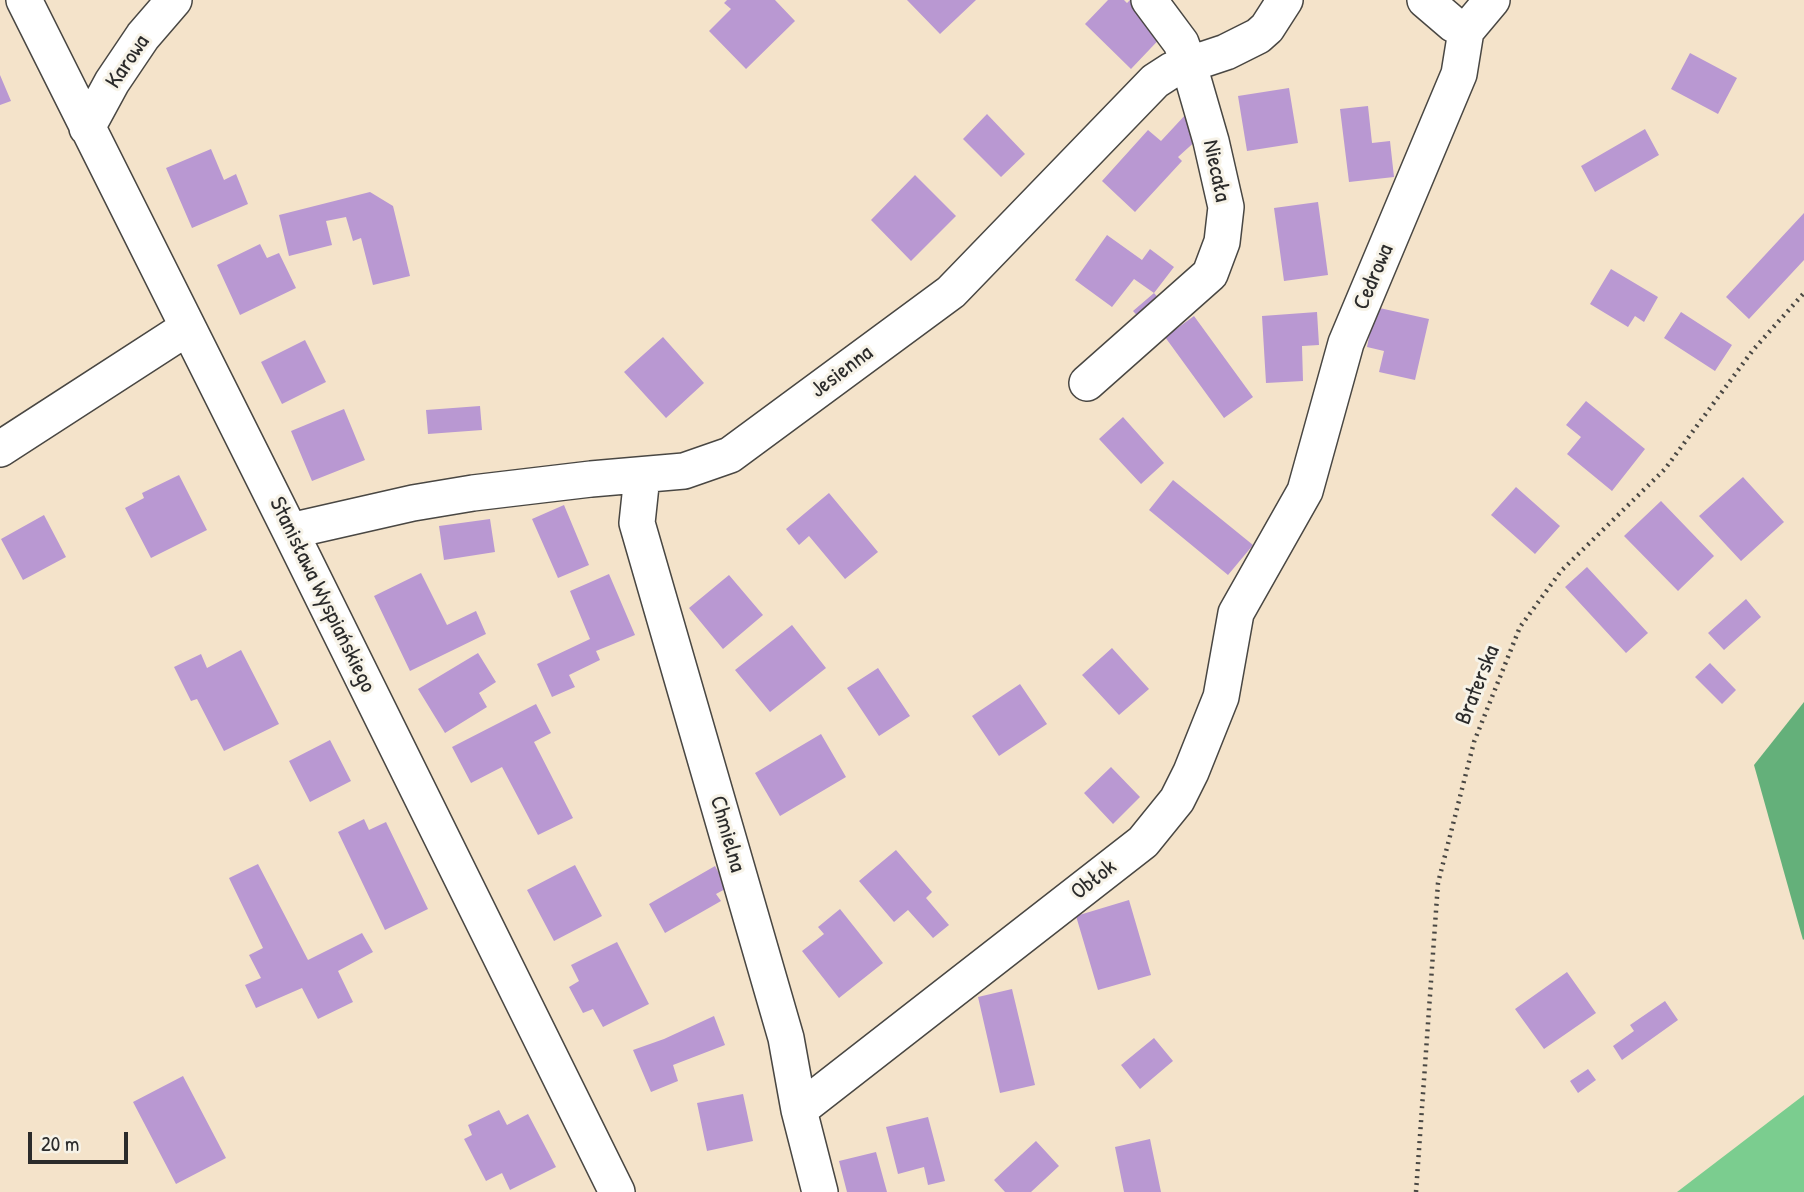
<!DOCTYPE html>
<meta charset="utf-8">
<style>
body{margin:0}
#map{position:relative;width:1804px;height:1192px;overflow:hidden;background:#f4e3ca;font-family:"Patrick Hand",sans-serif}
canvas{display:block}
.scale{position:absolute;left:28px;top:1132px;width:100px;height:32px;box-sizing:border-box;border:4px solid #2b2b2b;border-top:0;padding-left:9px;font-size:21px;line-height:24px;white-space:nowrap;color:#2b2b2b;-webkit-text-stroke:5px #f7f3e8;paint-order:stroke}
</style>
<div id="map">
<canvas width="1804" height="1192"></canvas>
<div class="scale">20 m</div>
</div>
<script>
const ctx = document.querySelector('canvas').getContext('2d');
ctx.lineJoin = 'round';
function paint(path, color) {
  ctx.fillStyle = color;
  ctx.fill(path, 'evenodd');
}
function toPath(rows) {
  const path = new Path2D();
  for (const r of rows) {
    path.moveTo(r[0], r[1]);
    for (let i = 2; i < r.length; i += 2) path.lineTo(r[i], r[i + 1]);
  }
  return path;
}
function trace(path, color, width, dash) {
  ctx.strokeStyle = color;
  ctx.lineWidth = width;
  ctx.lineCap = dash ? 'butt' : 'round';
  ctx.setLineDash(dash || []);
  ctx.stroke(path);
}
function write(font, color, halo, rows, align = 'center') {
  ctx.font = font + ' "Patrick Hand",sans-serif';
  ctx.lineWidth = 6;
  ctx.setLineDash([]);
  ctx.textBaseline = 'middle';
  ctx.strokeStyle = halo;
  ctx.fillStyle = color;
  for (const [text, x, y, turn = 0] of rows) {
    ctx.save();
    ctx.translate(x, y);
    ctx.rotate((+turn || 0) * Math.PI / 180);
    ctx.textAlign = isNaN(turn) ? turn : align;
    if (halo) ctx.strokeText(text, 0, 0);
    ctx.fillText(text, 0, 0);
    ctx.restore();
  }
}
paint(toPath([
 [1804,1095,1804,1192,1677,1192]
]), '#7bcd8f');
paint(toPath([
 [1804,702,1804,939,1803,940,1754,765]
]), '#64b07a');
paint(toPath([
 [727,0,775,0,795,21,746,69,709,31,731,9,724,3],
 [907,0,976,0,940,34],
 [1108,0,1124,0,1127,3,1130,0,1137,0,1168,30,1131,69,1085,24],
 [1690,53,1737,78,1718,114,1671,89],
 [0,75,11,101,0,105],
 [1289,88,1298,143,1247,151,1238,96],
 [1368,106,1372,143,1390,141,1394,177,1349,182,1340,109],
 [1187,113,1199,138,1178,157,1182,161,1135,212,1102,181,1148,130,1161,141],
 [987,114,1025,154,1001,177,963,139],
 [1645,129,1659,155,1595,192,1581,166],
 [211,149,224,180,236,174,248,204,192,228,166,168],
 [915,175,956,216,911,261,871,220],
 [370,192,393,206,410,276,373,285,361,238,353,241,346,217,326,221,332,245,289,256,279,215],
 [1318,202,1328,275,1284,281,1274,208],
 [1804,213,1804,260,1749,319,1726,297],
 [1107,235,1142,260,1150,249,1174,267,1154,293,1134,279,1112,307,1075,280],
 [260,244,267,258,279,253,296,288,240,315,217,265],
 [1611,269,1658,297,1644,322,1635,316,1628,327,1590,304],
 [1154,293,1163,303,1142,321,1133,311],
 [1375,307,1429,319,1415,380,1379,372,1384,351,1367,347],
 [1317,312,1319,345,1302,346,1303,381,1266,383,1262,316],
 [1681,312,1732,345,1715,371,1664,338],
 [1194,316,1253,397,1224,418,1165,337],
 [663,337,704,383,666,418,624,372],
 [305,340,326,382,282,404,261,362],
 [1586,401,1645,449,1612,491,1567,454,1581,437,1566,425],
 [480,406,482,430,428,434,426,410],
 [344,409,365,460,312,481,291,431],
 [1123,417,1164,463,1141,484,1099,439],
 [179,475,207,530,151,558,125,508,144,498,142,493],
 [1743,477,1784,522,1741,561,1699,516],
 [1173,480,1253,545,1228,575,1149,510],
 [1516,487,1560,526,1535,554,1491,515],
 [829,493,878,552,845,579,809,536,799,545,786,529],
 [1661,501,1714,556,1678,591,1624,536],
 [564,505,589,565,558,578,532,519],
 [44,515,66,557,23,580,1,539],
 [490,519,495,552,444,560,439,526],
 [1587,567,1648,633,1626,653,1565,587],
 [421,573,447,625,476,611,486,634,410,671,374,596],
 [609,574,635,635,596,651,600,660,569,675,575,687,552,697,537,664,590,639,570,591],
 [729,575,763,615,723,649,689,608],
 [1746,599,1761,617,1724,650,1708,633],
 [792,625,826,668,770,712,735,670],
 [1112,648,1149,689,1119,715,1082,675],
 [241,650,279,724,224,751,197,699,191,701,174,667,201,654,207,668],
 [478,653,496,682,479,693,487,707,445,733,418,689],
 [1710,663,1736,690,1722,704,1695,677],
 [878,668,910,716,879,736,847,688],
 [1020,684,1047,724,999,756,972,716],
 [536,704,551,733,534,742,573,818,538,835,502,767,471,783,452,747],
 [821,734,846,777,780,816,755,773],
 [330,740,351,781,310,802,289,761],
 [1111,767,1140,797,1113,824,1084,793],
 [364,819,369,830,386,822,428,909,385,930,338,832],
 [896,850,932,892,926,898,949,925,933,938,908,910,894,922,859,881],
 [258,864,308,960,362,933,373,952,338,971,353,1002,318,1019,302,988,256,1008,245,985,261,978,249,955,263,948,229,878],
 [575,865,602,916,554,941,527,890],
 [715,866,727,888,716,894,721,901,665,933,649,904],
 [1129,900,1151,975,1098,990,1076,916],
 [840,909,883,963,839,998,802,951,824,934,818,927],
 [617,942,649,1004,603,1027,593,1009,583,1013,569,987,579,981,571,965],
 [1567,972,1596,1013,1544,1049,1515,1009],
 [1012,989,1035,1085,1000,1093,978,997],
 [1665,1001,1678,1020,1622,1060,1613,1046,1634,1031,1630,1025],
 [714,1016,725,1045,673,1065,678,1081,651,1092,633,1050,664,1039],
 [1154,1038,1173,1061,1140,1089,1121,1065],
 [1588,1069,1596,1080,1578,1093,1570,1081],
 [183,1076,226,1158,176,1184,133,1102],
 [743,1094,753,1141,707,1151,697,1103],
 [499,1110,507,1125,528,1114,556,1167,510,1190,502,1173,486,1181,464,1139,472,1135,468,1125],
 [928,1117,945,1181,928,1185,924,1167,898,1174,886,1127],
 [1150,1139,1161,1192,1124,1192,1115,1147],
 [1036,1141,1059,1166,1031,1192,1005,1192,994,1180],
 [876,1152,887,1192,847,1192,839,1161]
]), '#b998d2');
const minor = toPath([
 [24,0,290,531,617,1192],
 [1425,0,1453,24,1466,31],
 [87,128,112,82,143,36,174,0],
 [1087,383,1210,274,1222,242,1226,207,1211,141,1189,65,1181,43,1149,0],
 [0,449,187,328],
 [642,476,637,523,786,1038,799,1110,820,1192],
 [290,531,413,503,473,493,591,479,684,471,730,455,951,292,1155,81,1172,70,1226,52,1258,36,1267,28,1285,0],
 [799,1110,1143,842,1177,800,1191,772,1221,697,1236,613,1305,491,1346,343,1459,74,1466,31,1492,0]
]);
trace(minor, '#494743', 38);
trace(toPath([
 [1416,1192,1438,883,1474,742,1520,627,1561,571,1665,469,1753,350,1804,293]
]), '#494743', 4.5, [2, 5]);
trace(minor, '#fff', 35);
write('23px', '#2b2b2b', '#f7f3e8', [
 ["Karowa",128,62,-56],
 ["Niecała",1216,171,78],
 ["Cedrowa",1374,277,-67],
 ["Jesienna",842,372,-37],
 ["Stanisława Wyspiańskiego",322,595,64],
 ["Braterska",1478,685,-68],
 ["Chmielna",727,834,74],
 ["Obłok",1094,880,-38]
]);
</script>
